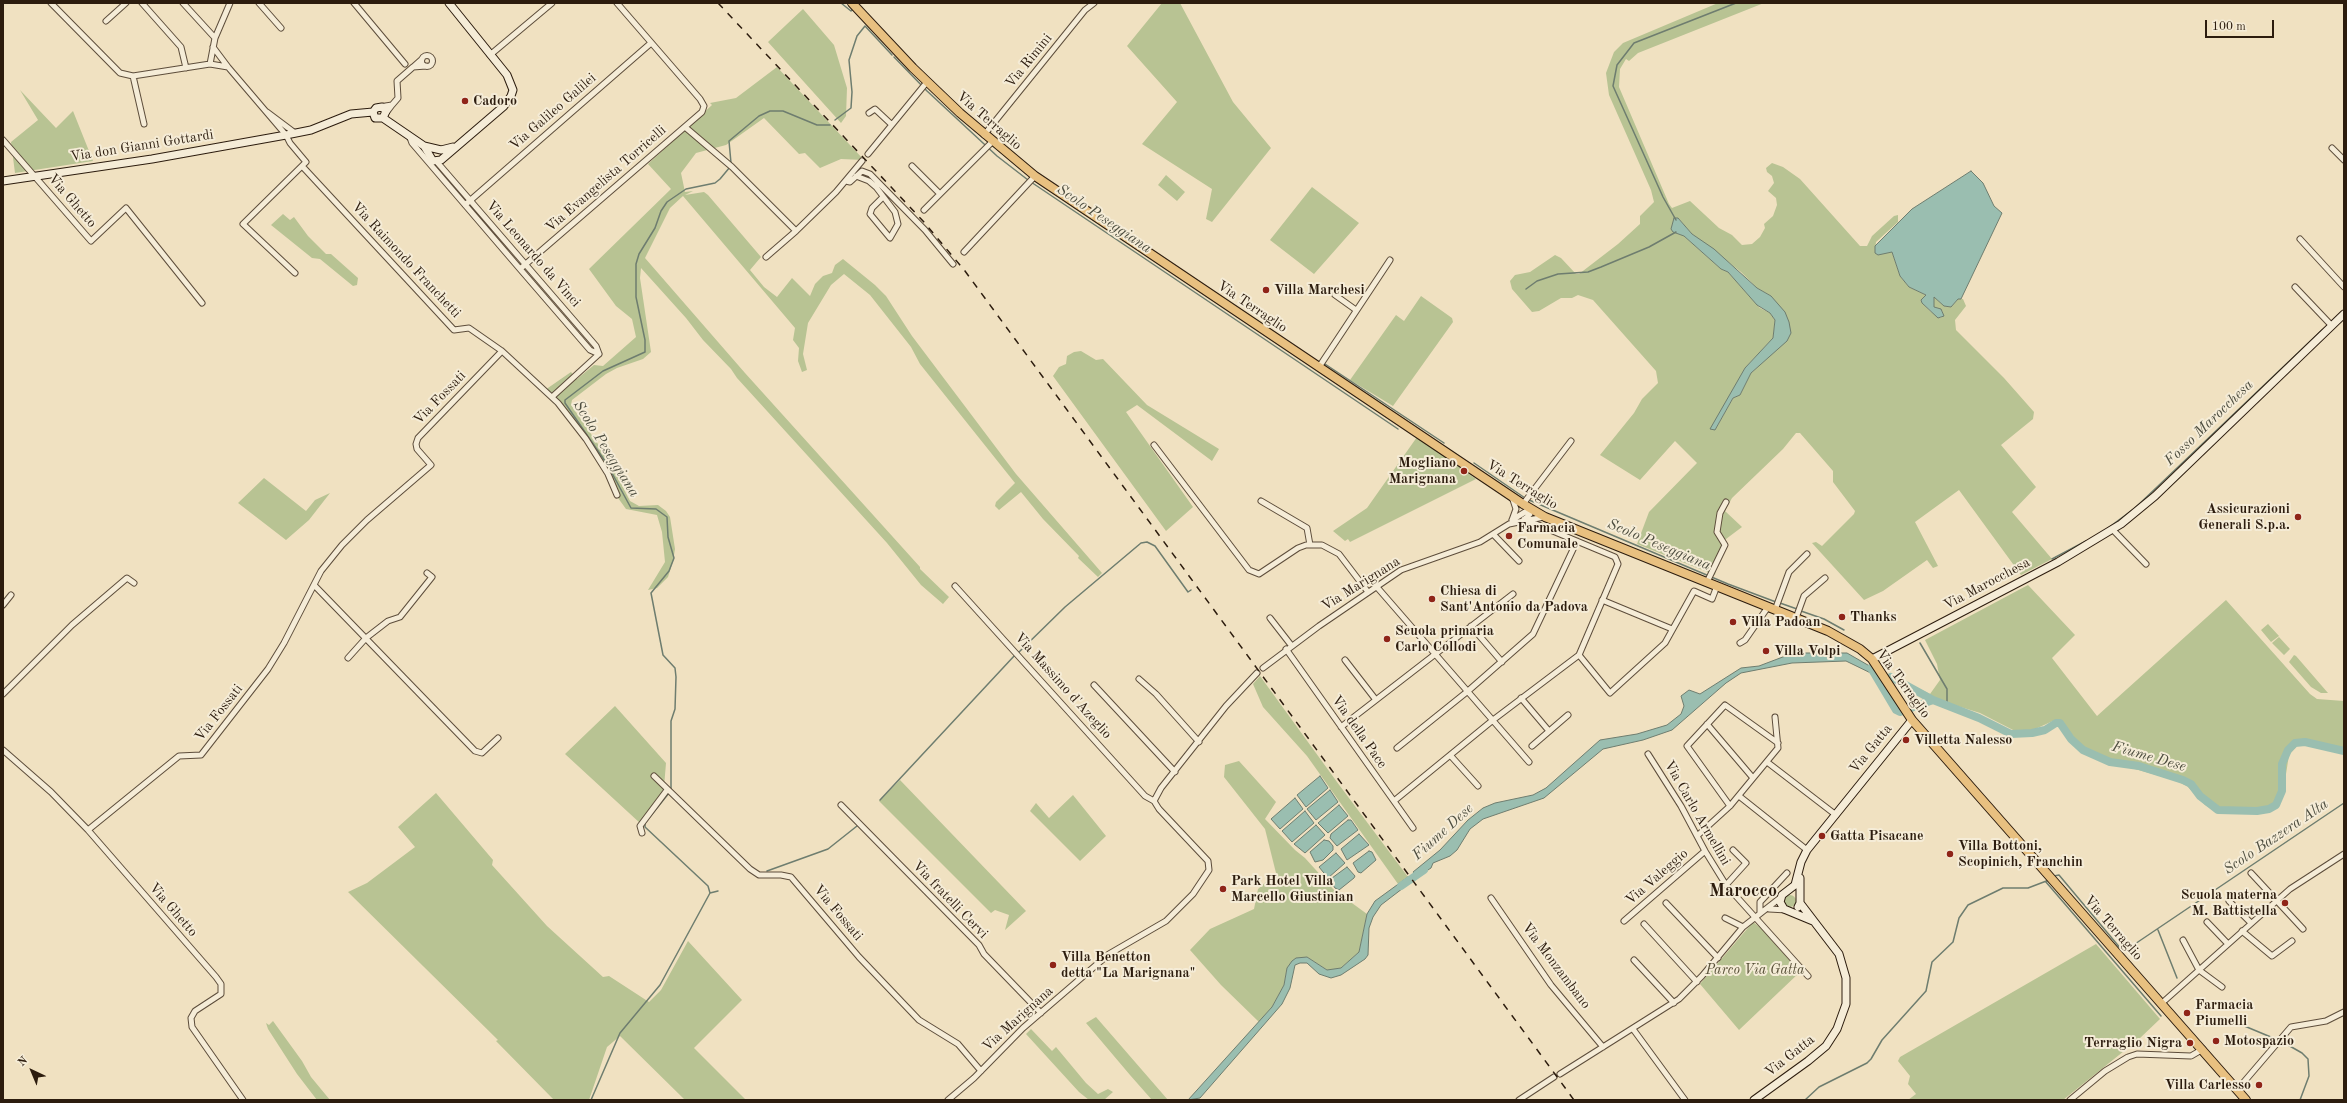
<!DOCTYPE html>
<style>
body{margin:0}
#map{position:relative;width:2347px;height:1103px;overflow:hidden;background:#f0e1c1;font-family:"Old Standard TT",serif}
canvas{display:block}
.frame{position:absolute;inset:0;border:4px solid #2c1c0e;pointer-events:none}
.north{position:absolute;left:12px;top:1051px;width:40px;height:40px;-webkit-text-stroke:3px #f5ecd7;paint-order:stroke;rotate:316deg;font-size:11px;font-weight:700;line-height:16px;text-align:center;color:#2c1c0e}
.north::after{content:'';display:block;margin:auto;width:14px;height:18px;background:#2c1c0e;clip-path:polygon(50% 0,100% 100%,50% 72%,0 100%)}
.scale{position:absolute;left:2205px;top:20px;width:69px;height:18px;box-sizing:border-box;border:2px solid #2c1c0e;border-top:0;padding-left:5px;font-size:12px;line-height:14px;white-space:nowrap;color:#2c1c0e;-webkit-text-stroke:3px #f5ecd7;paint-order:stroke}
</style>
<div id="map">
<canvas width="2347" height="1103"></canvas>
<div class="frame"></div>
<div class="north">N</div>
<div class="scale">100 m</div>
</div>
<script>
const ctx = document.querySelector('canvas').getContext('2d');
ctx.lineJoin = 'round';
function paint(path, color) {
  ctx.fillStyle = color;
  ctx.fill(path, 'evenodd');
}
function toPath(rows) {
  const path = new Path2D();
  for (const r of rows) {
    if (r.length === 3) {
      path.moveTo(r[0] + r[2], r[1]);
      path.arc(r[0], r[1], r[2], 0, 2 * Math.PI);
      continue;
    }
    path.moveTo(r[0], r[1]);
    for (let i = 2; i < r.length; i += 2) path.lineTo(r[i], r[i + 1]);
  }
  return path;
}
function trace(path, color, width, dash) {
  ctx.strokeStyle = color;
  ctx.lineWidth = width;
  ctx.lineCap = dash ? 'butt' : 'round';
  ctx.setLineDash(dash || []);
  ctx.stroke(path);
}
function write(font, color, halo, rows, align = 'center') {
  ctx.font = font + ' "Old Standard TT",serif';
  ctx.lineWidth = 4;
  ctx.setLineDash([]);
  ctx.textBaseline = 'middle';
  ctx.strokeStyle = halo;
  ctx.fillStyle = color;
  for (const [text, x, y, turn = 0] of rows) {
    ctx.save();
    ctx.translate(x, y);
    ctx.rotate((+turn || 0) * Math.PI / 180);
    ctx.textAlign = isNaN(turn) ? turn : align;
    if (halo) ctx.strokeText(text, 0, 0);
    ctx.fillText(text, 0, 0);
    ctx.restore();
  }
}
paint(toPath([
 [1162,3,1180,3,1233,102,1271,148,1212,222,1206,219,1212,189,1142,144,1177,102,1127,46],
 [1718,3,1764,3,1638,53,1629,61,1626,59,1620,69,1619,87,1669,204,1672,208,1690,201,1719,228,1732,235,1742,245,1752,244,1760,237,1765,228,1764,224,1773,216,1777,205,1776,198,1768,191,1774,183,1772,176,1767,172,1766,168,1772,163,1783,167,1800,179,1860,246,1867,246,1872,236,1894,216,1898,215,1898,222,1876,242,1875,253,1892,252,1900,276,1909,287,1926,295,1921,300,1922,303,1930,311,1941,318,1943,312,1934,307,1932,304,1934,297,1944,306,1951,307,1958,299,1963,299,1966,306,1955,320,1956,330,2004,378,2034,412,2033,419,2001,445,2036,487,2012,512,2052,559,2021,575,1959,490,1915,522,1938,566,1933,568,1927,560,1883,591,1864,600,1812,543,1816,542,1822,546,1854,514,1855,511,1833,482,1833,471,1800,433,1796,433,1783,449,1732,498,1725,511,1742,527,1722,542,1715,575,1637,544,1649,512,1697,463,1675,441,1640,480,1600,455,1634,413,1642,399,1658,383,1656,371,1593,300,1578,295,1572,298,1561,298,1539,311,1532,312,1512,289,1510,281,1515,275,1530,272,1555,255,1561,258,1576,274,1579,274,1618,244,1640,224,1640,216,1654,202,1651,190,1609,95,1606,73,1614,52,1623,43],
 [1678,218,1692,234,1741,272,1757,288,1771,296,1788,338,1751,373,1740,395,1733,398,1715,430,1745,368,1773,338,1775,320,1770,313,1760,308,1728,272,1721,269,1684,236,1671,229],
 [803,9,834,45,847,88,846,116,841,123,768,42],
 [777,67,864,160,841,159,820,168,805,153,799,154,764,118,726,145,696,153,681,173,685,192,693,191,685,195,704,192,708,195,761,257,750,270,764,287,777,297,792,278,810,296,815,284,823,276,832,273,835,265,843,259,875,285,886,296,912,336,1016,474,1102,573,1098,577,1078,558,1079,556,1043,519,1021,492,999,510,995,506,996,502,1015,483,920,364,911,347,870,295,844,274,831,285,808,323,803,354,807,370,802,372,798,361,799,348,793,340,795,328,683,196,670,208,645,258,745,373,920,567,920,569,949,597,943,604,921,585,887,543,737,378,731,369,703,340,686,318,641,268,640,278,651,352,643,359,617,368,606,374,572,400,571,405,609,460,630,501,639,506,658,505,666,511,670,517,675,549,673,561,668,577,657,588,648,590,665,562,662,532,657,515,626,509,613,491,609,479,590,445,545,390,571,372,577,379,594,365,603,366,636,337,632,319,616,306,589,269,671,189,648,164,712,105,710,103,736,98],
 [20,90,56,128,73,111,93,161,15,173,11,142,38,120],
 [1166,175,1185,192,1177,201,1158,185],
 [1312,187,1359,223,1314,274,1270,240],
 [283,214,290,220,294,217,308,236,326,254,331,254,358,278,357,285,353,286,320,259,312,258,271,225],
 [1421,296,1452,318,1453,322,1393,406,1350,380,1396,315,1404,321],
 [1081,351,1096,360,1103,359,1147,405,1219,449,1212,461,1137,405,1126,412,1193,507,1166,531,1053,376,1059,367,1066,364,1067,356,1074,352],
 [1417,437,1476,479,1350,542,1348,539,1345,541,1333,531,1367,508],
 [264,478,306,511,315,500,330,493,309,520,286,540,238,503],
 [2028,585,2075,635,2052,658,2097,716,2226,600,2310,694,2317,699,2344,701,2344,753,2304,744,2298,745,2289,755,2283,793,2278,806,2269,812,2259,814,2220,814,2205,805,2187,786,2174,780,2124,766,2086,748,2077,742,2062,721,2055,720,2033,730,2015,731,1980,713,1932,698,1892,675,1930,694,1940,680,1937,664,1925,640],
 [2268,624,2279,636,2271,642,2261,630],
 [2279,637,2290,649,2284,655,2272,643],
 [2294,655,2296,656,2328,693,2321,693,2311,687,2289,662],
 [1260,676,1337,782,1408,877,1398,884,1307,756,1263,707,1253,684],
 [615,706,666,763,664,787,668,790,641,824,565,754],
 [1239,761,1276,802,1265,819,1295,850,1305,858,1334,890,1367,914,1359,952,1341,968,1335,970,1327,970,1307,957,1287,968,1284,985,1272,1007,1259,1022,1221,985,1190,950,1210,929,1254,909,1258,889,1276,873,1265,829,1224,777,1225,765],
 [900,780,1026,911,1005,930,1009,915,995,910,991,913,879,801],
 [436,793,493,860,492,865,547,926,603,977,609,976,649,1002,661,990,688,941,742,1000,694,1048,746,1100,685,1100,620,1036,607,1047,589,1100,554,1100,496,1041,498,1040,348,892,367,883,415,847,398,827],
 [1073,795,1106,836,1080,861,1030,811,1036,803,1049,818],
 [1790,901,6],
 [1753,922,1761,928,1800,972,1739,1030,1700,984],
 [2096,944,2160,1019,2139,1039,2063,1100,1908,1100,1916,1094,1908,1084,1910,1076,1898,1061,1900,1057],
 [1096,1017,1168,1100,1152,1100,1130,1075,1086,1023],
 [273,1021,302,1061,311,1077,330,1100,317,1100,297,1074,268,1029,266,1023,269,1025],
 [1031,1029,1052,1051,1056,1047,1086,1083,1098,1094,1108,1089,1113,1092,1104,1100,1089,1100,1079,1092,1026,1034]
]), '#b8c393');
const water = toPath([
 [1971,171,1983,183,1994,206,2002,213,1961,299,1958,299,1951,307,1944,306,1934,297,1934,307,1941,309,1944,316,1938,318,1922,303,1921,300,1926,295,1909,287,1900,276,1892,252,1878,255,1875,253,1875,246,1912,209,1971,171],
 [1674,218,1678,218,1692,234,1714,249,1757,288,1771,296,1785,312,1789,322,1791,333,1787,341,1751,373,1740,395,1733,398,1715,430,1710,429,1745,368,1773,338,1775,320,1770,313,1757,305,1728,272,1721,269,1684,236,1673,232,1671,229,1674,218],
 [1801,653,1847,653,1873,668,1879,677,1846,661,1792,663,1741,673,1726,683,1672,730,1643,740,1603,749,1544,798,1483,819,1470,829,1457,850,1450,856,1433,863,1431,868,1417,877,1413,872,1440,850,1468,820,1483,808,1495,803,1533,795,1546,788,1600,740,1637,734,1667,725,1681,714,1684,706,1681,696,1689,690,1700,694,1741,668,1759,666,1788,655,1801,653],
 [1320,776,1328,788,1306,807,1297,795,1320,776],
 [1330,790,1338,802,1316,820,1307,809,1330,790],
 [1295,798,1303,809,1280,829,1271,819,1295,798],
 [1339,805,1348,816,1328,833,1318,823,1339,805],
 [1305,811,1314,823,1292,842,1282,831,1305,811],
 [1348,820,1351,820,1358,830,1337,846,1330,838,1331,834,1348,820],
 [1316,825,1325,835,1305,853,1294,844,1316,825],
 [1359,834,1369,845,1347,860,1341,849,1359,834],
 [1324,840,1329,841,1333,846,1333,850,1323,860,1315,862,1310,852,1324,840],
 [1369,851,1372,852,1376,860,1361,873,1358,872,1353,863,1369,851],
 [1336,853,1345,863,1328,878,1319,867,1336,853],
 [1347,867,1355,876,1354,878,1339,890,1335,888,1330,881,1332,878,1347,867],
 [1408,877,1411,882,1381,905,1373,917,1369,928,1368,955,1365,959,1341,975,1331,978,1319,974,1307,963,1300,963,1295,965,1290,988,1282,1004,1200,1098,1188,1100,1272,1007,1284,985,1287,968,1292,961,1296,958,1307,957,1327,970,1341,968,1359,952,1367,914,1375,901,1408,877]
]);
paint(water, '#9abeb0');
trace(water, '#6e7d6f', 1);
trace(toPath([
 [841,3,851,11,853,9],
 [894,57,927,91,997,156,1028,180],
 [835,120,851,108,852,92,849,60,857,36,865,26,892,55],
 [731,163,729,141,759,116,770,111,783,111,817,125,830,125],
 [1031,182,1398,429],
 [1676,220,1663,197,1613,86,1617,65,1634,43,1736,3],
 [1526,289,1537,281,1558,274,1588,272,1601,267,1649,247,1676,232],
 [1325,364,1444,443],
 [1474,463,1525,498],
 [1529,500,1728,584,1776,602],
 [2108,528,2135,508,2322,330],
 [2052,559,2086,541],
 [1780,603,1797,609],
 [1801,611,1824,619,1844,630],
 [1920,643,1947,689,1947,704],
 [1018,653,1065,607,1141,543,1147,542,1155,546,1188,592,1191,590],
 [671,790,671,721,675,709,676,677,675,668,663,655,651,593,669,571,674,558,668,537,667,517,656,509,631,508,607,464,565,403,565,400,603,371,645,352,645,340,636,297,636,264,639,254,655,228,661,211,667,202,686,189,715,183,720,179,730,167],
 [880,800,1015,655],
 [767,871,828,849,857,826],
 [2054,876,2059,875,2121,949,2126,950,2344,803],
 [2046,882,2161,1016],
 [710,893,718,891],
 [2158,930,2177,978],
 [2230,1020,2278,1040],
 [2281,1041,2302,1053,2308,1059,2309,1076,2300,1100],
 [591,1100,620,1033,660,985,710,893,708,886,645,827,645,823,669,793],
 [1805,1100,1819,1087,1867,1063,1871,1059,1882,1040,1926,991,1932,962,1953,942,1959,918,1968,905,2003,888,2028,888,2049,880]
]), '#6e7d6f', 1.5);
trace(toPath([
 [1871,668,1896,710,1900,712,1933,700],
 [1891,677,1933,700,1979,718,2011,734,2032,733,2045,730,2056,723,2060,723,2071,739,2083,750,2110,762,2139,766,2183,780,2191,784,2200,796,2218,810,2257,811,2269,809,2276,805,2282,791,2282,764,2288,750,2295,743,2305,742,2344,751],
 [1401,886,1424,870]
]), '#9abeb0', 8);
const street = toPath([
 [51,3,120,73,133,76],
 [142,3,181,47,186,68],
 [183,3,215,38],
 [259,3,281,28],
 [354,3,405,64],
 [106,21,126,3],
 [213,47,228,67],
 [490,55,552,3],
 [427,61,5.5],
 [422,59,413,67,426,66],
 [210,64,215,38,230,3],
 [392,105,398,98,397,81,413,67],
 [379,107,392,105,386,113],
 [267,112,295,133],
 [869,113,875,109,891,124],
 [144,124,133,76,210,64,228,67,286,135,290,143,306,162,243,224,295,273],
 [685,127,732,167,796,231,836,192,862,161],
 [409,135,412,143,520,269,590,350,599,354],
 [984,135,1085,10,1094,3],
 [3,140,91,241,126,208,202,303],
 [2332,148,2344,160],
 [868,154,927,82],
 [437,162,596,346,599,354],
 [302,166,454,330,469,328,502,351,558,403,586,439,608,474,617,495],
 [912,166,940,194],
 [856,176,869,181,876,187,895,212,898,224,890,238,870,214,872,208,883,197],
 [846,181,850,182,862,171,870,174,925,230,953,264],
 [465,205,651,43],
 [924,210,992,142],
 [2300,239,2344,287],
 [964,252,1035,176],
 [766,257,796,231],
 [520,269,702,112,704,106,700,99,617,3],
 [2295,287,2332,326],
 [1335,295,1356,310],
 [1319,367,1390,260],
 [552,397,599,354],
 [1154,445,1249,570,1259,574,1298,548,1306,545,1322,545,1339,554,1368,592],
 [1261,501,1307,528,1310,545],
 [1523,504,1571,441],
 [1512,520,1530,509,1530,514,1525,519],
 [1512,520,1516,509,1512,497],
 [2113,530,2146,564],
 [1493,534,1519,561],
 [1707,582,1725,545,1717,532,1720,513,1726,502],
 [314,585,475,751,482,753,498,738],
 [955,586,1145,796,1154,801],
 [1376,586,1529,762],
 [1602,600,1672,629],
 [3,605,11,595],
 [1775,610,1789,572,1807,554],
 [1270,618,1291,645],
 [1796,618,1804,596,1825,578],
 [1471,626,1502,662],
 [1740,643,1745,640,1768,607],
 [1286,649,1413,828],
 [1579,655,1610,693,1665,643,1694,591,1712,599,1717,586],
 [348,658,366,638,388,621,400,617,432,577,427,573],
 [1345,660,1376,700],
 [1263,668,1319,626,1401,570,1480,542,1509,524,1544,517],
 [1139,679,1156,694,1199,742],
 [1094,685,1175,772],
 [3,694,72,625,127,578,134,583],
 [1521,698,1549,731],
 [1707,724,1753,778],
 [1341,727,1513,594],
 [1532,746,1568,715],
 [1397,748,1468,691,1533,634,1577,541],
 [3,750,51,792,88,830,216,977,221,984,221,994,195,1011,191,1018,192,1027,243,1100],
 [1648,754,1681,806,1705,851,1726,885,1808,976],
 [1450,755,1478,786],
 [1767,762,1836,815],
 [654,776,750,869,759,875,781,875,791,877,859,957,919,1020,958,1044,981,1071],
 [1739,796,1807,850],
 [1394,801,1493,720,1579,655,1618,564,1615,557,1524,519],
 [841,805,979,945,984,954,1041,1013],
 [1730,806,1687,746,1725,705,1778,743],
 [88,830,179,756,201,755,268,669,284,643,321,571,342,545,367,520,431,465,417,449,416,444,418,438,502,351],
 [642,833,640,826,667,790],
 [1697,836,1730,806,1778,748,1775,717],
 [2251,873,2303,929],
 [1726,885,1746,863,1733,850],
 [1491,898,1551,985,1603,1047],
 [2229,901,2251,923],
 [1666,903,1718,958],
 [1769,909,1787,910],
 [1760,913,1760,902,1787,873],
 [1725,918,1743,927],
 [1624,921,1705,851],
 [2207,922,2228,944],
 [1644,924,1697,982],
 [2242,931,2272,956,2292,941],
 [2183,940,2199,970,2222,987],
 [1634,960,1674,1003],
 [2162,1003,2290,889,2344,854],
 [1633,1029,1685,1100],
 [1560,1074,1679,999,1702,976,1743,927,1780,898],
 [2237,1090,2291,1027,2326,1021,2344,1012],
 [948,1100,974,1078,1023,1028,1109,954,1166,921,1193,894,1209,870,1208,861,1159,809,1154,801,1161,788,1226,706,1257,673],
 [1519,1100,1554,1077],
 [2070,1100,2105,1071,2128,1057,2137,1054,2191,1056,2203,1049]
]);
const secondary = toPath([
 [373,112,375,118,383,118,424,146,441,150,453,147],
 [373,112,376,108,382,107,386,111,383,118],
 [424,146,433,161,441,160,504,106,511,96,513,90,507,75,449,3],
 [3,181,152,159,286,135,311,130,351,114,373,112],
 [1872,659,2058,562,2121,524,2155,496,2344,314],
 [1798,907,1800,903,1800,878],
 [1813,921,1784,909,1780,902,1782,895,1795,885,1801,862,1807,850,1912,720],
 [1754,1100,1808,1061,1826,1046,1837,1029,1846,1004,1846,978,1839,954,1800,903]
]);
const primary = toPath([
 [852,3,913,68,960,113,1035,176,1523,504,1545,517,1828,631,1860,649,1872,659,1912,720,2246,1100]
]);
trace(street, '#5d4d3b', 7);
trace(secondary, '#2c1c0e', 9);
trace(primary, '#2c1c0e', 10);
trace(street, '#f5ecd7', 5);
trace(secondary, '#f5ecd7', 7);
trace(primary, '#e8c080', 8);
trace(toPath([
 [718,3,923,221,965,271,1574,1100]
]), '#2c1c0e', 1.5, [7, 7]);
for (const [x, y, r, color] of [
 [465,101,4,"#8f2418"],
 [1266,290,4,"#8f2418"],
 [1464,471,4,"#8f2418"],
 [2298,517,4,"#8f2418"],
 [1509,536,4,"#8f2418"],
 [1432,599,4,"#8f2418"],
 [1842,617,4,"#8f2418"],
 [1733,622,4,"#8f2418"],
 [1387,639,4,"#8f2418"],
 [1766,651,4,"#8f2418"],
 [1906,740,4,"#8f2418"],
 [1822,836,4,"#8f2418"],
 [1950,854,4,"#8f2418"],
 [1223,889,4,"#8f2418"],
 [2285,903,4,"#8f2418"],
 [1053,965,4,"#8f2418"],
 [2187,1013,4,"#8f2418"],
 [2216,1041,4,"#8f2418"],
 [2190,1043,4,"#8f2418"],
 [2259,1085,4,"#8f2418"]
]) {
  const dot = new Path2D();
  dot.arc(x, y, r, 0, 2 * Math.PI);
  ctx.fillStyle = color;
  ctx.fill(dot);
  trace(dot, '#f5ecd7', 1.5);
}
write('14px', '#2c1c0e', '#f5ecd7', [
 ["Via Rimini",1029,61,-51],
 ["Via Galileo Galilei",553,112,-41],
 ["Via Terraglio",989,121,41],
 ["Via don Gianni Gottardi",142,146,-9],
 ["Via Evangelista Torricelli",606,179,-41],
 ["Via Ghetto",72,201,49],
 ["Via Leonardo da Vinci",533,254,49],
 ["Via Raimondo Franchetti",406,260,47],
 ["Via Terraglio",1252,307,34],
 ["Via Fossati",440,398,-46],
 ["Via Terraglio",1522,485,32],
 ["Via Marignana",1361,584,-32],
 ["Via Marocchesa",1987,584,-28],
 ["Via Terraglio",1903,684,54],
 ["Via Massimo d'Azeglio",1063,686,48],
 ["Via Fossati",219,713,-52],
 ["Via della Pace",1359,732,55],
 ["Via Gatta",1871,749,-51],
 ["Via Carlo Armellini",1697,813,60],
 ["Via Valeggio",1657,877,-41],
 ["Via fratelli Cervi",950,900,46],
 ["Via Ghetto",173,910,49],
 ["Via Fossati",838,913,50],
 ["Via Terraglio",2113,928,49],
 ["Via Monzambano",1556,966,53],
 ["Via Marignana",1018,1019,-42],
 ["Via Gatta",1790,1056,-38]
]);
write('bold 14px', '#2c1c0e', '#f5ecd7', [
 ["Cadoro",473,101],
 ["Villa Marchesi",1274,290],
 ["Mogliano",1456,463,"right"],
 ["Marignana",1456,479,"right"],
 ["Assicurazioni",2290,509,"right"],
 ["Generali S.p.a.",2290,525,"right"],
 ["Farmacia",1517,528],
 ["Comunale",1517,544],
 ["Chiesa di",1440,591],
 ["Sant'Antonio da Padova",1440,607],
 ["Thanks",1850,617],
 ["Villa Padoan",1741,622],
 ["Scuola primaria",1395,631],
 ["Carlo Collodi",1395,647],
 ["Villa Volpi",1774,651],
 ["Villetta Nalesso",1914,740],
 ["Gatta Pisacane",1830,836],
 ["Villa Bottoni,",1958,846],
 ["Scopinich, Franchin",1958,862],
 ["Park Hotel Villa",1231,881],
 ["Marcello Giustinian",1231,897],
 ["Scuola materna",2277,895,"right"],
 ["M. Battistella",2277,911,"right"],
 ["Villa Benetton",1061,957],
 ["detta \"La Marignana\"",1061,973],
 ["Farmacia",2195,1005],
 ["Piumelli",2195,1021],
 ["Motospazio",2224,1041],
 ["Terraglio Nigra",2182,1043,"right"],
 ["Villa Carlesso",2251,1085,"right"]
], 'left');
write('italic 14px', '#564e36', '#f5ecd7', [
 ["Parco Via Gatta",1755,970]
]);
write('italic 15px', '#4d4d3f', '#f5ecd7', [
 ["Scolo Peseggiana",1104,219,34],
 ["Fosso Marocchesa",2209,423,-44],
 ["Scolo Peseggiana",606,449,58],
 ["Scolo Peseggiana",1659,545,23],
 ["Fiume Dese",2149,757,16],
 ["Fiume Dese",1443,832,-42],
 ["Scolo Bazzera Alta",2276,837,-34]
]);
write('bold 18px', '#2c1c0e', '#f5ecd7', [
 ["Marocco",1743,891]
]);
</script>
